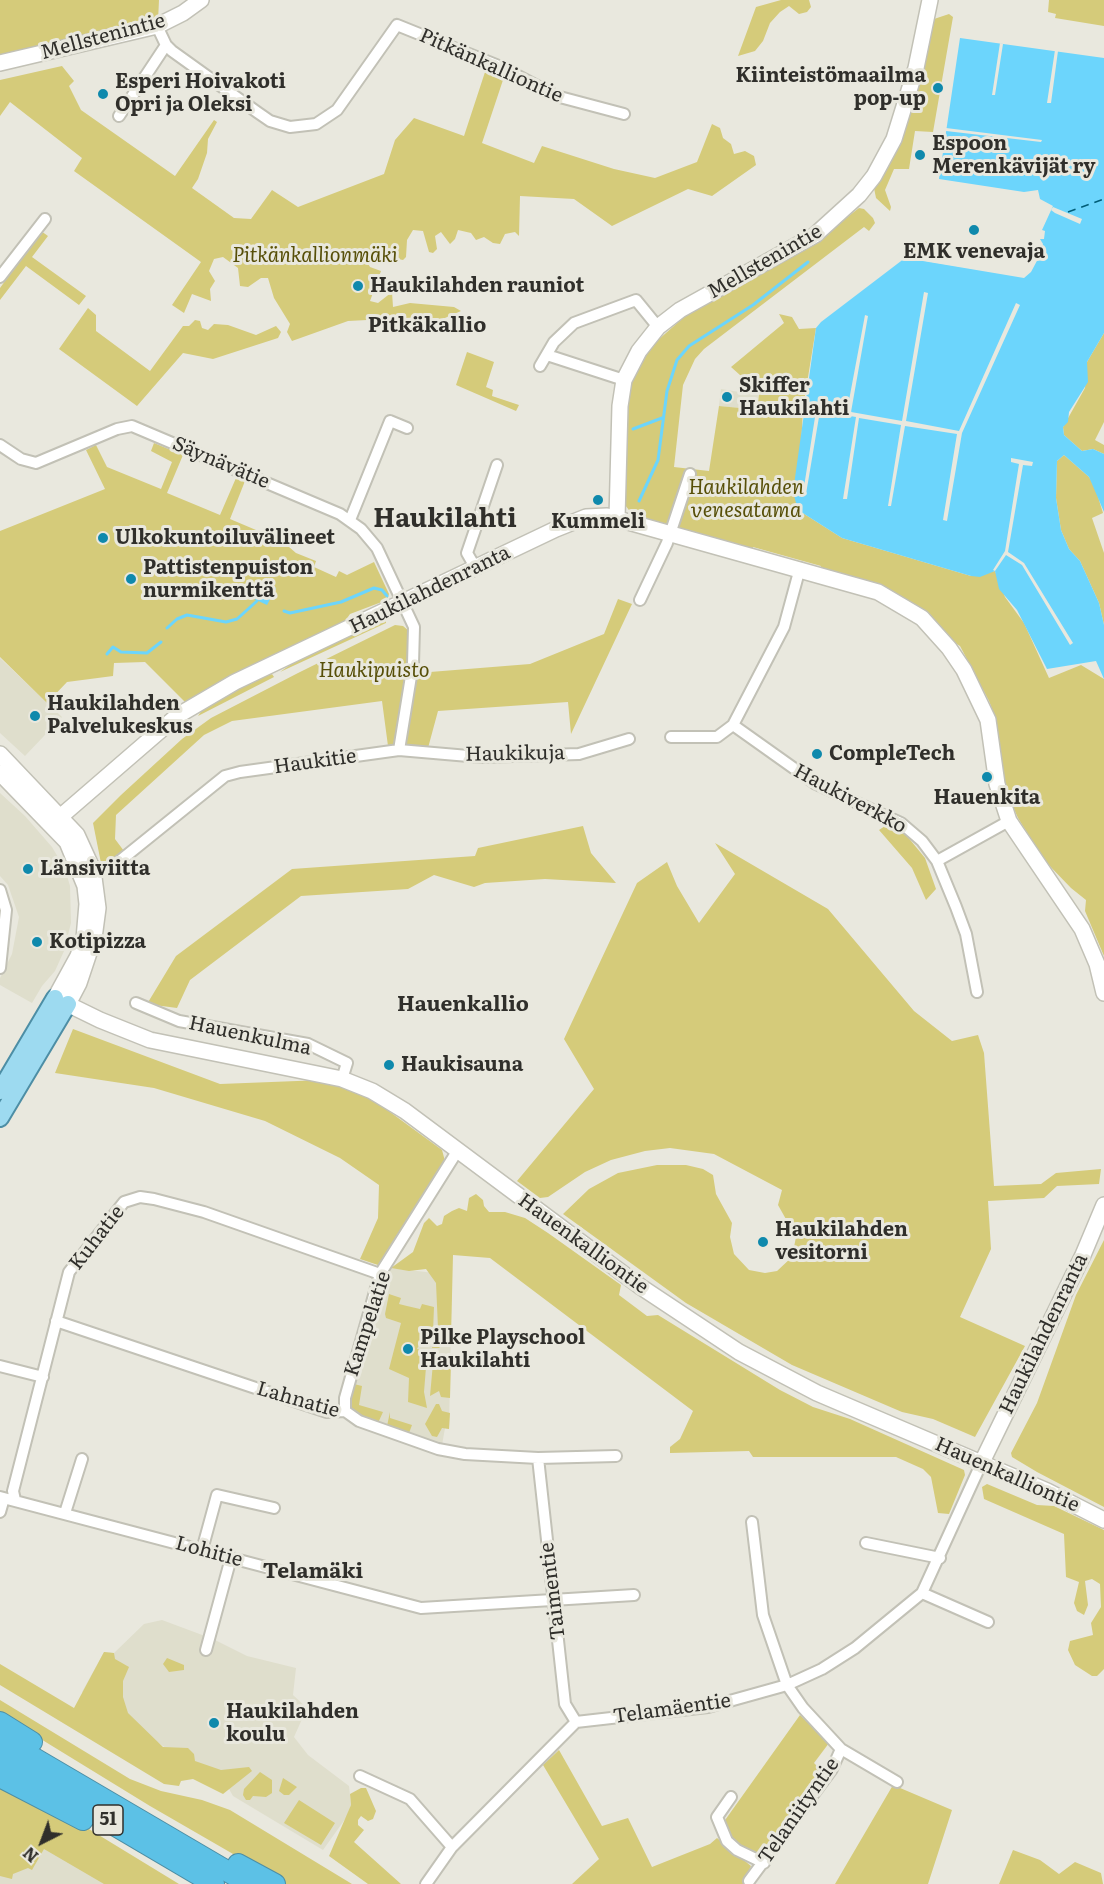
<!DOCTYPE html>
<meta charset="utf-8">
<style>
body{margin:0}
#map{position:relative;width:1104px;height:1884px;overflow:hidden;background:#e9e8de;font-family:Literata,serif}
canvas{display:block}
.north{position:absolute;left:12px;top:1812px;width:60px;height:60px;-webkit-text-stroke:4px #e9e8de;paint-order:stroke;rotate:222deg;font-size:16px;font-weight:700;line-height:24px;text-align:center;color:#302f2b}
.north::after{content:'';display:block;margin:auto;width:21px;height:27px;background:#302f2b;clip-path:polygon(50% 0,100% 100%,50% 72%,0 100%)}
</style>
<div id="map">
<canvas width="1104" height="1884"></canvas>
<div class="north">N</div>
</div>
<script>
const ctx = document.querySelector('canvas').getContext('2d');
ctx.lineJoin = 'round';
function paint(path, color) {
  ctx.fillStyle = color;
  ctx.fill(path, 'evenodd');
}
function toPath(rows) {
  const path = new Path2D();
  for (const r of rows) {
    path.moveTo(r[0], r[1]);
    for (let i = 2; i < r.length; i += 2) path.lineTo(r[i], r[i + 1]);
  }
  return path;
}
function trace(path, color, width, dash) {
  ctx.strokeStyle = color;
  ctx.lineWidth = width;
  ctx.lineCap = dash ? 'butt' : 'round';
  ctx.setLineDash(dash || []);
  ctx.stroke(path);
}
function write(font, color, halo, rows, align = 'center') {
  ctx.font = font + ' Literata,serif';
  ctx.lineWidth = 6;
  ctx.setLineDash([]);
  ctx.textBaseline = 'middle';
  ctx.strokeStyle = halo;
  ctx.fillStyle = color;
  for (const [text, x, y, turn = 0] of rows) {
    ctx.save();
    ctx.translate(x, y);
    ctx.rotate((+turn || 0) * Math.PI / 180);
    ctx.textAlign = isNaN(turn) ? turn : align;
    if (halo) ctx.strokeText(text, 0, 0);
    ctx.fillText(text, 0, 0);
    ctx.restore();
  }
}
paint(toPath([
 [721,389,758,395,757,417,748,418,742,414,739,408,719,406],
 [0,658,62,717,25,756,0,733],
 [0,793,25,816,52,847,65,869,70,886,71,923,64,951,55,971,42,986,32,1003,0,985,0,978,12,954,19,917,8,885,0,876],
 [391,1268,452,1275,449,1429,445,1428,442,1445,360,1416,353,1390,383,1284],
 [162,1620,213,1639,247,1656,296,1668,293,1695,307,1708,294,1737,308,1755,349,1786,351,1805,348,1815,323,1850,233,1796,221,1775,166,1748,82,1692,104,1652,114,1653,144,1624],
 [0,1819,119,1884,0,1884]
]), '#dfdecc');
paint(toPath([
 [0,0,159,0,158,21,0,57],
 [781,0,809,0,811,7,807,12,799,14,789,6,780,12,770,23,763,41,755,51,738,56,756,7],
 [1049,0,1104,0,1104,26,1055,18,1056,14,1048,12],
 [949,14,953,17,933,132,915,131,909,169,894,169,885,190,891,207,890,211,876,198,874,188,891,159,908,117,934,19],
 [62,66,74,81,69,86,81,110,175,176,214,120,217,122,208,139,207,153,198,179,192,188,234,218,251,219,272,190,298,207,384,174,395,140,414,118,464,136,486,69,504,77,482,143,534,163,542,146,614,169,655,178,697,162,712,124,720,128,723,138,731,144,734,154,745,151,754,156,756,165,712,196,688,189,612,226,574,199,520,196,519,236,515,232,505,234,500,244,493,243,484,237,476,240,471,233,458,230,455,239,450,244,441,232,435,236,437,249,433,253,429,252,423,231,413,230,407,240,406,257,403,260,378,255,370,256,367,262,370,267,381,271,370,301,378,303,392,292,393,307,410,303,454,307,461,311,438,321,424,317,348,321,292,341,287,332,290,324,274,298,268,278,261,278,248,287,240,286,238,268,223,257,214,259,209,271,215,281,210,289,211,301,192,294,184,313,172,305,201,262,74,171,82,158,10,102,0,116,0,80],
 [859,208,864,209,873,218,875,223,869,231,864,227,704,349,695,359,683,385,674,467,709,471,719,406,740,408,742,414,748,418,757,417,759,392,731,367,784,323,779,314,792,317,799,329,816,328,803,408,798,510,842,538,971,576,995,571,1005,597,1024,623,1049,678,1081,665,1104,679,1104,956,1085,911,1086,900,1071,888,1043,859,1018,818,1004,787,993,723,997,722,989,701,960,646,948,639,930,621,821,571,821,566,753,547,752,551,646,520,632,514,625,505,625,399,637,369,649,348,692,310,805,250],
 [41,231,48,236,32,257,86,296,79,305,26,266,0,300,0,288],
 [925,241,942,253,941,256,912,252],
 [88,308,96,315,96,331,150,371,183,326,189,326,195,320,200,321,202,328,208,330,214,324,228,325,256,335,276,326,281,332,278,338,213,359,183,353,137,406,59,349],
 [1104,333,1104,422,1095,440,1104,445,1104,454,1093,449,1082,451,1064,435,1063,427,1085,388,1087,362],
 [467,352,494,362,486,387,493,390,492,396,519,405,516,411,456,385],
 [154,443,183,455,167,493,220,515,236,478,245,481,230,519,282,541,296,553,316,561,314,567,336,577,339,571,347,575,374,562,389,594,387,600,350,614,343,624,185,702,145,662,114,663,113,676,67,682,47,703,0,657,0,531,105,489,86,450,96,445,107,467,161,489,172,462,151,451],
 [1064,455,1089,477,1095,487,1103,513,1092,518,1104,553,1104,625,1099,603,1080,561,1069,549,1061,530,1056,498,1057,461],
 [618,599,632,604,571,734,568,702,438,711,428,748,388,746,382,701,232,721,204,735,116,815,115,839,124,851,108,865,101,863,93,823,121,795,182,739,211,718,298,673,395,625,403,626,409,631,411,639,405,674,530,664,604,634],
 [386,621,386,623,280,672,304,655,351,632],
 [272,674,274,677,198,716,204,707,252,681],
 [888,824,907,836,925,858,936,889,926,900,912,868,879,830],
 [583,826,591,853,616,883,545,879,485,883,474,887,434,875,408,889,301,896,190,980,177,1008,147,1004,176,956,292,869,475,856,478,848],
 [715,843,828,909,914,1011,952,1041,978,1035,984,1053,994,1186,1041,1184,1056,1173,1101,1169,1099,1184,1057,1186,1044,1198,988,1201,991,1249,960,1317,1025,1346,975,1437,933,1419,902,1412,792,1365,686,1303,563,1214,589,1189,618,1173,657,1165,686,1165,703,1169,713,1175,716,1194,732,1223,730,1237,734,1254,749,1270,765,1273,777,1271,792,1257,796,1237,778,1205,782,1190,714,1154,670,1148,645,1151,611,1160,585,1172,548,1197,540,1198,517,1181,594,1089,564,1039,637,883,667,862,677,886,699,923,735,874],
 [73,1029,220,1084,323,1080,364,1093,442,1150,445,1161,378,1265,360,1259,378,1218,379,1185,340,1158,265,1121,154,1088,55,1073],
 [476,1194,483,1200,484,1206,489,1212,505,1212,525,1218,548,1233,621,1285,619,1295,647,1316,658,1315,780,1390,813,1407,850,1419,964,1470,965,1475,949,1514,938,1513,931,1477,923,1469,896,1457,753,1457,749,1451,670,1453,670,1447,680,1439,693,1411,490,1258,453,1255,451,1336,439,1348,432,1348,438,1328,436,1283,426,1269,409,1271,391,1268,413,1252,424,1223,429,1218,437,1226,442,1224,444,1216,452,1211,459,1208,467,1211,469,1198],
 [1104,1240,1104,1507,1037,1472,1012,1457,1011,1453,1037,1403,1076,1295],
 [389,1294,401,1298,399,1304,407,1306,420,1309,422,1304,434,1307,433,1332,430,1332,427,1346,419,1345,417,1349,426,1351,427,1355,424,1392,427,1408,408,1402,409,1378,389,1369,401,1323,386,1318,385,1314],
 [437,1359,451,1362,450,1398,441,1397,439,1391,430,1396,433,1363],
 [354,1384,362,1386,359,1405,383,1412,378,1423,362,1417,352,1409,349,1403],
 [436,1404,439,1404,442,1411,450,1413,449,1429,442,1428,437,1437,432,1436,425,1424],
 [390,1412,390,1418,412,1425,409,1433,387,1426],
 [987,1484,1037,1505,1054,1506,1104,1530,1104,1669,1097,1676,1092,1676,1075,1665,1068,1650,1070,1641,1093,1635,1091,1623,1101,1607,1100,1584,1092,1579,1085,1581,1088,1605,1084,1615,1077,1611,1074,1603,1079,1582,1066,1577,1064,1534,984,1499,982,1487],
 [104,1652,114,1653,115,1659,129,1667,123,1681,123,1697,128,1713,163,1747,188,1748,194,1754,195,1761,221,1770,249,1767,252,1771,223,1794,193,1779,181,1781,179,1786,164,1784,0,1685,0,1664,74,1708],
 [167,1658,184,1665,184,1670,169,1672,163,1664],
 [0,1700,130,1779,161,1791,202,1800,230,1810,352,1884,285,1884,150,1806,0,1714],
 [800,1715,829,1743,814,1763,824,1773,761,1855,754,1853,740,1848,730,1838,723,1823],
 [559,1750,602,1826,628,1818,652,1867,710,1844,717,1838,751,1866,744,1882,747,1884,572,1884,599,1859,543,1765],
 [260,1772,272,1780,272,1793,266,1797,253,1796,250,1800,246,1800,243,1795,244,1789],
 [283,1778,297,1787,289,1795,284,1795,279,1791],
 [0,1782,79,1823,179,1884,104,1884,44,1849,32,1870,28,1868,13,1874,12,1879,0,1876],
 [893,1785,952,1810,928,1884,835,1884],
 [361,1788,366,1788,376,1811,373,1819,368,1821,361,1816,358,1820,358,1825,364,1830,354,1842,401,1884,368,1884,329,1856,351,1805,350,1794],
 [299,1800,335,1823,321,1845,284,1823],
 [1013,1850,1040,1860,1059,1874,1075,1862,1101,1873,1103,1884,999,1884]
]), '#d5cb7a');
paint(toPath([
 [960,38,1104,58,1104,333,1087,362,1088,382,1069,412,1068,422,1063,427,1064,435,1082,451,1093,449,1104,454,1104,512,1089,477,1064,455,1057,461,1056,498,1061,530,1069,549,1080,561,1099,603,1104,625,1104,679,1096,661,1047,669,1017,610,999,589,995,571,980,577,971,576,842,538,798,510,793,492,816,328,821,322,905,258,1024,278,1031,272,1039,257,1043,244,1040,239,1044,239,1045,231,1042,230,1053,206,1040,199,1038,190,1024,192,939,179],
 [262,584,276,588,267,605,254,599]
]), '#6cd5fc');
paint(toPath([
 [1000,43,1003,44,995,95,992,95],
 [1055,50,1058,51,1051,103,1047,103],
 [946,128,1042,140,1041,142,946,131],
 [1053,207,1082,219,1080,224,1055,213,1051,210],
 [907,255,1006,271,1006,274,907,258],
 [924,292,928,293,906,421,959,431,1016,303,1020,305,962,433,947,521,943,520,957,434,905,426,891,506,888,506,901,425,859,418,847,499,843,499,856,417,820,411,806,494,803,493,816,411,803,408,804,405,847,411,865,315,868,316,851,412,902,421],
 [1011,458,1033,462,1032,466,1023,465,1008,552,1024,563,1073,643,1070,645,1022,565,1006,555,995,571,993,570,1005,551,1019,464,1011,462]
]), '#e9e8de');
trace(toPath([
 [633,429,662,418],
 [639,501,658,460,667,391,677,360,689,346,753,305,808,262],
 [284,611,290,613,341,602,374,588,382,590,387,596],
 [167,628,177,619,187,615,226,622,237,619,257,601],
 [107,654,113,647,121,652,147,653,161,642]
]), '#6cd5fc', 3);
trace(toPath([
 [1068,212,1104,199]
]), '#005d77', 1.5, [8, 6]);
const street = toPath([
 [157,26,166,45,172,51,257,112,270,121,290,127,316,124,337,110,397,25,501,67,556,96,624,114],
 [119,116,166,45],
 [0,277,45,219],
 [547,355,624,380],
 [540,366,554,342,574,323,636,300,658,327],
 [0,445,21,459,36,463,117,429,132,426,340,514,361,529,377,548,414,627,413,664,399,750,240,772,225,776,111,868],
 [350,520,390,421,407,428],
 [475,567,467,553,497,465],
 [800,568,784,627,733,725,816,784,901,823,922,841,937,861,956,907,966,934,977,992],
 [640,600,667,543,690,474],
 [671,737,717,737,733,725],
 [399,750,480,757,579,754,629,739],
 [937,861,1009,821],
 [0,890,6,910,0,968],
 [136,1003,179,1021,308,1044,347,1063,342,1079],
 [56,1321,327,1412,345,1411],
 [0,1366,43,1377],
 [345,1411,345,1398,380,1274,458,1150],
 [345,1411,359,1421,438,1449,465,1454,538,1458,616,1456],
 [538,1458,565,1704,576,1722],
 [0,1497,421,1608,634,1595],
 [15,1500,13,1491,69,1272,124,1202,140,1197,154,1199,204,1212,380,1274],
 [0,1512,4,1498],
 [65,1513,82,1459],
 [866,1543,940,1558],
 [202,1550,217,1495,274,1508],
 [922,1593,988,1622],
 [206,1650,231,1558],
 [841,1749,897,1782],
 [360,1776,410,1799,452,1847],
 [731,1797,717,1817,727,1841,737,1850,764,1863],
 [749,1881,832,1769,841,1749,803,1708,787,1685,763,1615,752,1522],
 [426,1884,452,1847,576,1722,708,1707,787,1685,822,1669,855,1648,922,1593,982,1462]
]);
const secondary = toPath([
 [0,63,157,26,183,13,201,0],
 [617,518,620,406,624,380,639,351,658,327,680,310,815,235,859,195,874,176,894,139,916,68,930,0],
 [0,754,77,835,93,870,98,908,94,938,79,983,68,1004],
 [0,773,67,842,85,886,87,904,84,939,78,956,55,998,100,1020,150,1040,342,1079,372,1091,405,1111,641,1287,739,1352,817,1393,1047,1491,1104,1520],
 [52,824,177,716,235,682,556,529,586,517,607,516,878,592,922,618,949,648,964,670,988,720,997,784,1009,821,1082,929,1097,964,1104,993],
 [982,1462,1083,1255,1104,1205]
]);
const primary = toPath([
 [0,1091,55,998],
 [0,1118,68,1004]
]);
const highway = toPath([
 [0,1722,32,1742],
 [0,1738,249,1884],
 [0,1758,214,1884],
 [0,1777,83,1820],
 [238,1864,275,1884]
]);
trace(street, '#c2c1b6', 14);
trace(secondary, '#c2c1b6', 18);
trace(primary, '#4d8ea5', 20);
trace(highway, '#4d8ea5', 22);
trace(street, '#fff', 10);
trace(secondary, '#fff', 15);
trace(primary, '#9ddaf0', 16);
trace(highway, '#5cc1e6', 20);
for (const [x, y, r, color] of [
 [938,88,6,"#0f89ac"],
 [103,94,6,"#0f89ac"],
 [920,155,6,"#0f89ac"],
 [974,230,6,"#0f89ac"],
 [358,286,6,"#0f89ac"],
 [727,397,6,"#0f89ac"],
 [598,500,6,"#0f89ac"],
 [103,538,6,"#0f89ac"],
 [131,579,6,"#0f89ac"],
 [35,716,6,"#0f89ac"],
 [817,754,6,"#0f89ac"],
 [987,777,6,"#0f89ac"],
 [28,869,6,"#0f89ac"],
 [37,942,6,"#0f89ac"],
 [389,1065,6,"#0f89ac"],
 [763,1242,6,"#0f89ac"],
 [408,1349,6,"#0f89ac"],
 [214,1723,6,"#0f89ac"]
]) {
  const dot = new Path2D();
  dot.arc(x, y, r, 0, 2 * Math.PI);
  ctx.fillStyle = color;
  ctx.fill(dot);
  trace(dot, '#e9e8de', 2);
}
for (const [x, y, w] of [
 [108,1820,30]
]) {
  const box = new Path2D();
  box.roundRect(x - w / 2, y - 15, w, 30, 4.5);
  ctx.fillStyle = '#e9e8de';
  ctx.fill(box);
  trace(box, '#302f2b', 1.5);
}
write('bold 18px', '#302f2b', null, [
 ["51",108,1820]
]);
write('20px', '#302f2b', '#e9e8de', [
 ["Mellstenintie",103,37,-15],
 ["Pitkänkalliontie",491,66,24],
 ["Mellstenintie",765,262,-30],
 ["Säynävätie",221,463,23],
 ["Haukilahdenranta",430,590,-26],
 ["Haukikuja",515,754,-1],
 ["Haukitie",315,762,-8],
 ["Haukiverkko",850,799,28],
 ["Hauenkulma",250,1036,12],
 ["Kuhatie",97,1238,-52],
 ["Hauenkalliontie",583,1244,36],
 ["Kampelatie",368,1324,-72],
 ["Haukilahdenranta",1044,1334,-64],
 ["Lahnatie",298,1400,16],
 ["Hauenkalliontie",1007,1475,24],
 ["Lohitie",209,1552,15],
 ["Taimentie",553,1591,-97],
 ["Telamäentie",672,1709,-8],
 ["Telaniityntie",799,1811,-55]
]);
write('bold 20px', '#302f2b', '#e9e8de', [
 ["Kiinteistömaailma",926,76,"right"],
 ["pop-up",926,99,"right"],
 ["Esperi Hoivakoti",115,82],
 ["Opri ja Oleksi",115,105],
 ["Espoon",932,144],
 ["Merenkävijät ry",932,167],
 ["EMK venevaja",974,252,"center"],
 ["Haukilahden rauniot",370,286],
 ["Skiffer",739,386],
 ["Haukilahti",739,409],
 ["Kummeli",598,522,"center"],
 ["Ulkokuntoiluvälineet",115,538],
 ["Pattistenpuiston",143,568],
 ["nurmikenttä",143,591],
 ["Haukilahden",47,704],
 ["Palvelukeskus",47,727],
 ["CompleTech",829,754],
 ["Hauenkita",987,798,"center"],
 ["Länsiviitta",40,869],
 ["Kotipizza",49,942],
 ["Haukisauna",401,1065],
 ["Haukilahden",775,1230],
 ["vesitorni",775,1253],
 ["Pilke Playschool",420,1338],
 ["Haukilahti",420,1361],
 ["Haukilahden",226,1712],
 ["koulu",226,1735]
], 'left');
write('italic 20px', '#574f08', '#e9e8de', [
 ["Pitkänkallionmäki",315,256],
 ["Haukilahden",746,488],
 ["venesatama",746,511],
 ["Haukipuisto",374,671]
]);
write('bold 21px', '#302f2b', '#e9e8de', [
 ["Pitkäkallio",427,326],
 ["Hauenkallio",463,1005],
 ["Telamäki",313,1572]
]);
write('bold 26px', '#302f2b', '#e9e8de', [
 ["Haukilahti",445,519]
]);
</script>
